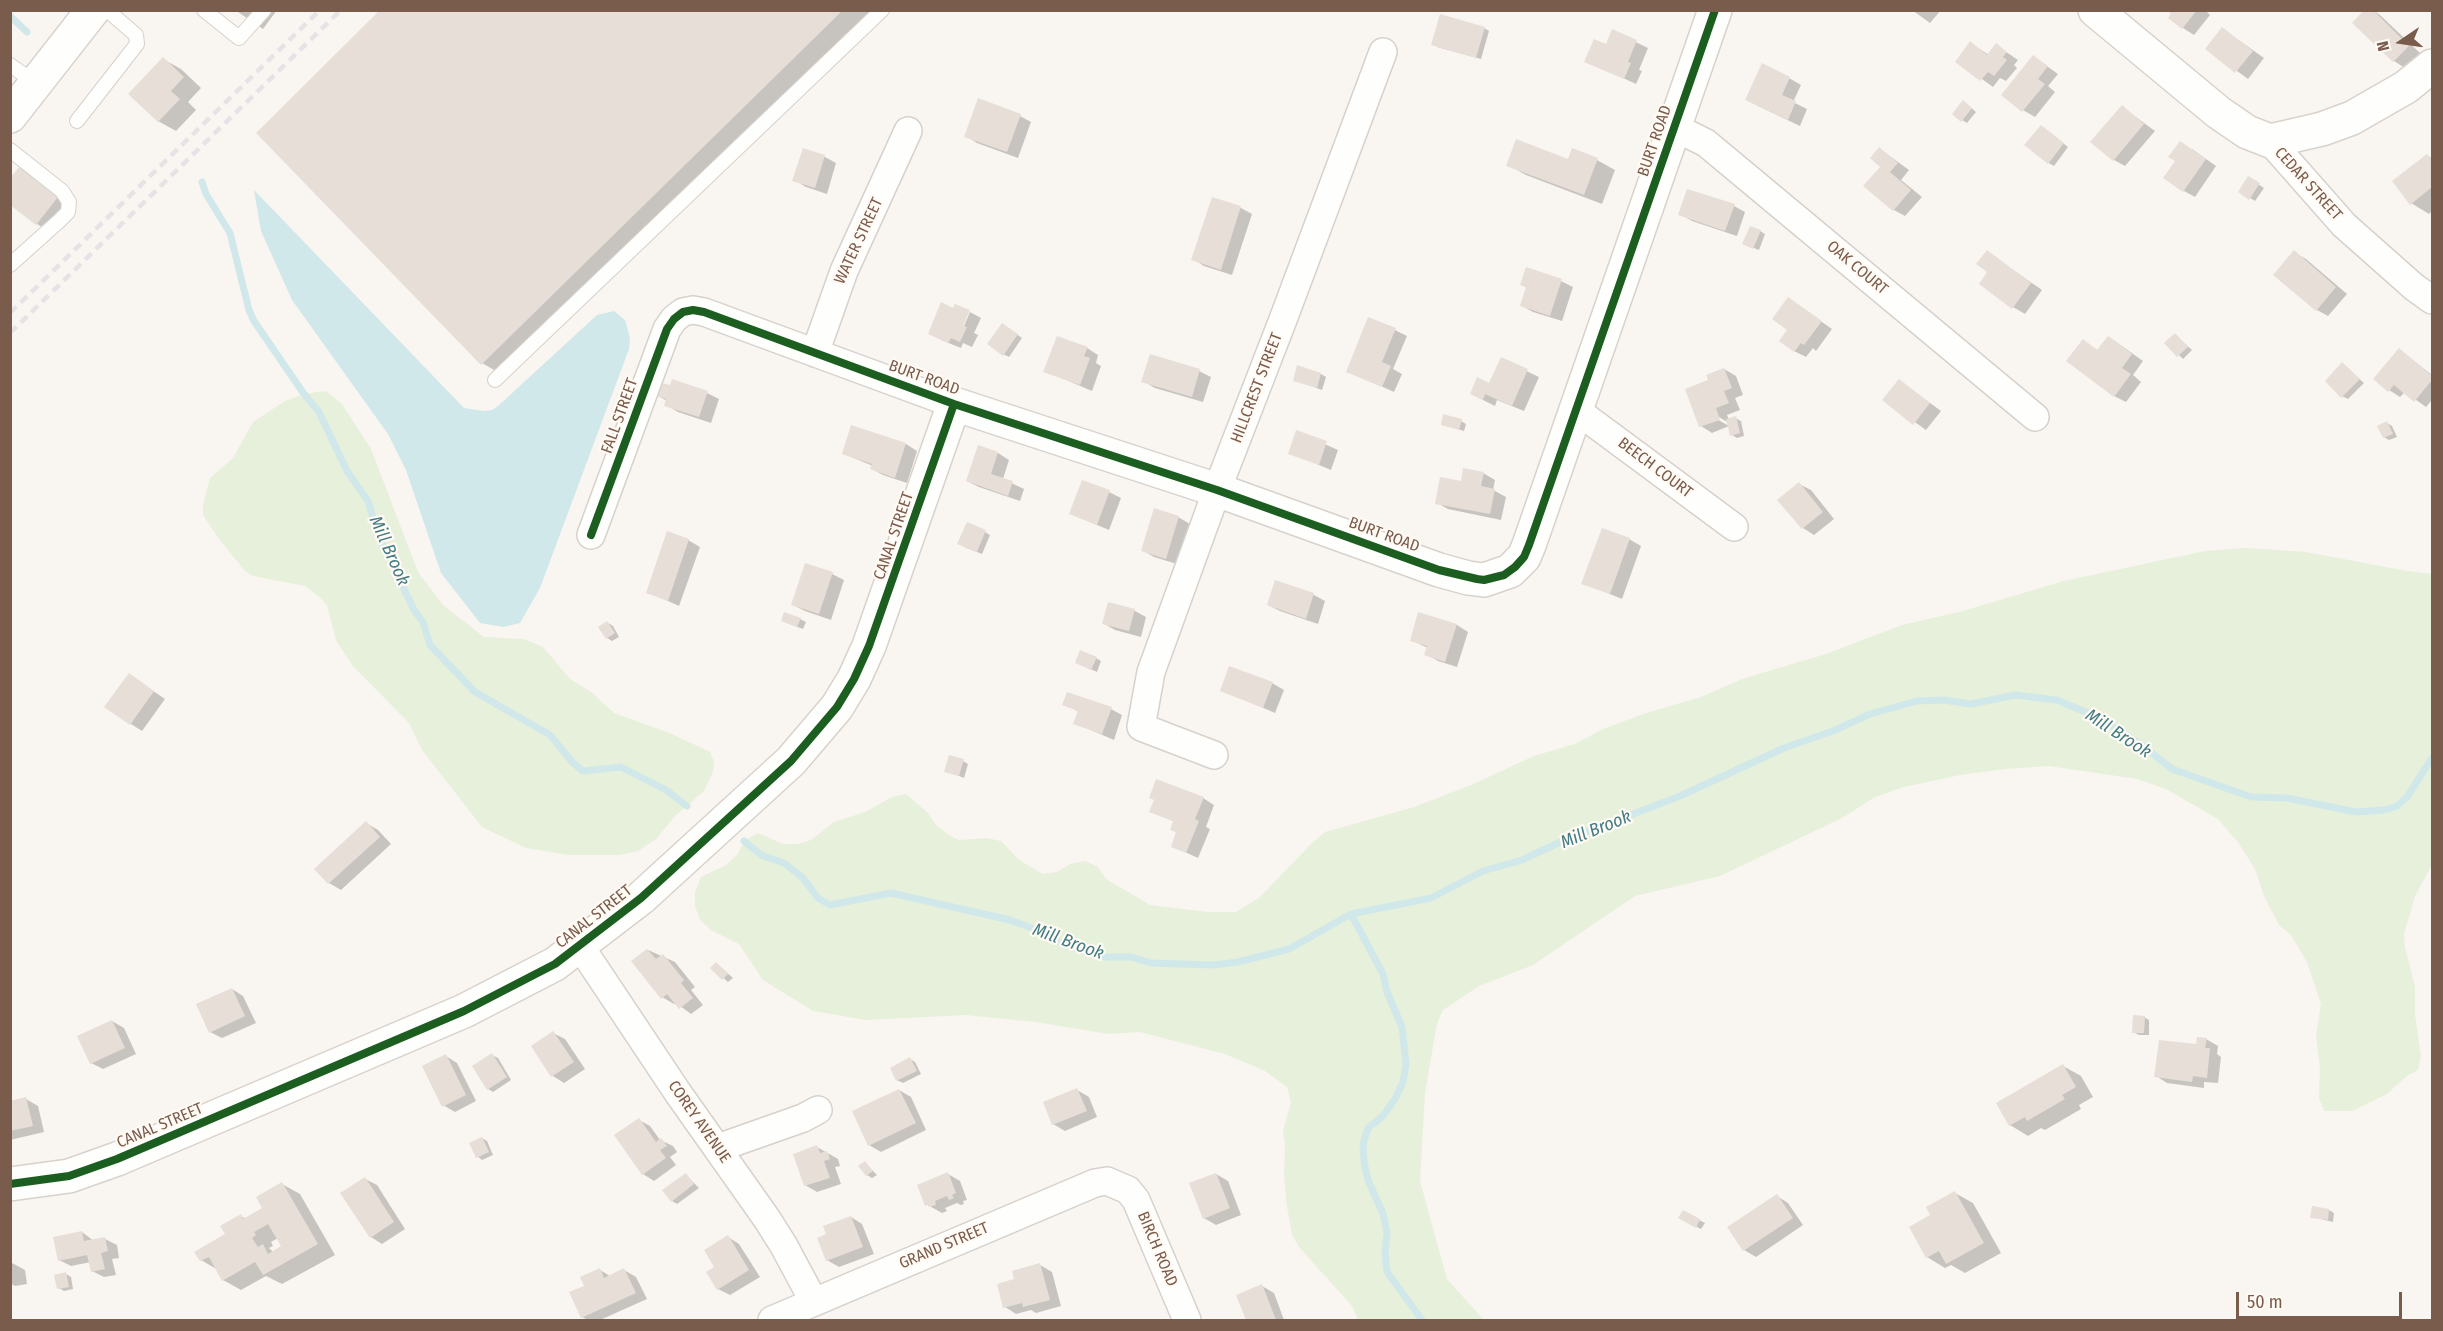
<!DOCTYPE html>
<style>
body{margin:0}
#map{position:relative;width:2443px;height:1331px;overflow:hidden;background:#f9f5f0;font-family:"Fira Sans Condensed",sans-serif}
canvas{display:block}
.frame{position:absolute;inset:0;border:12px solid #7a5c4d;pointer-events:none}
.north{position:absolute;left:2371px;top:12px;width:60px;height:60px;-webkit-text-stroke:4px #fffaf3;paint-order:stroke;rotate:257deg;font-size:16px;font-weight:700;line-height:24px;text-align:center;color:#7a5c4d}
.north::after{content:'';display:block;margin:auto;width:21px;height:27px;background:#7a5c4d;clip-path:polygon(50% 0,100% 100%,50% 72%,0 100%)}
.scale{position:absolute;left:2236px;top:1292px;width:166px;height:27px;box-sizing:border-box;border:3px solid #7a5c4d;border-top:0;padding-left:8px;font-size:18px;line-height:21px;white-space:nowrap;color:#7a5c4d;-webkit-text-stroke:4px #fffaf3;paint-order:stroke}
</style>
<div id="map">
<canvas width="2443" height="1331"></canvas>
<div class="frame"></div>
<div class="north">N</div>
<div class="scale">50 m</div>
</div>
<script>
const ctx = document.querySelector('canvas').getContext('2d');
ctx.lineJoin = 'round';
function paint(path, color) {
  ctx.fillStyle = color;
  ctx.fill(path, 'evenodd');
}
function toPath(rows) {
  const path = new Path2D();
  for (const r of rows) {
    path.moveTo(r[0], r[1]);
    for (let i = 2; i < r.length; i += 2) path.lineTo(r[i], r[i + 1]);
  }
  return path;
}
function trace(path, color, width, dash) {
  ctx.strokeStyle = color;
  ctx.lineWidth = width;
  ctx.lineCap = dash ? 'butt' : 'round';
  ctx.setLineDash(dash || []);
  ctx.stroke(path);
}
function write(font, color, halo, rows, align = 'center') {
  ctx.font = font + ' "Fira Sans Condensed",sans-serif';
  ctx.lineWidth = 4.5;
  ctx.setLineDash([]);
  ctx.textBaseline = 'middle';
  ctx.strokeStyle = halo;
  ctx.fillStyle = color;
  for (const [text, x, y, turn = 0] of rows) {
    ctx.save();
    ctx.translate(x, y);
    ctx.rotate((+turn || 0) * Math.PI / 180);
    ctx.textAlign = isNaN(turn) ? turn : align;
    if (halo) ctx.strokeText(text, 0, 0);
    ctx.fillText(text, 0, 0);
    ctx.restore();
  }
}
paint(toPath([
 [326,391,342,404,371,449,418,572,443,605,484,637,524,639,543,647,570,679,590,691,614,713,672,734,710,752,714,762,713,772,704,791,675,816,656,839,638,851,619,855,568,855,526,848,482,827,422,750,409,723,352,665,336,640,327,605,321,598,305,586,253,576,245,571,219,539,203,515,203,505,210,478,233,458,253,422,285,401,304,394],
 [2246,548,2306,552,2407,571,2432,574,2432,865,2415,896,2404,934,2405,947,2415,987,2415,1015,2421,1056,2418,1070,2407,1076,2387,1094,2352,1111,2324,1111,2319,1098,2320,1068,2316,1036,2321,1004,2307,962,2291,935,2279,925,2264,896,2255,869,2238,842,2218,819,2166,789,2137,779,2049,766,2005,769,1960,775,1904,787,1875,797,1842,818,1720,876,1635,896,1533,965,1479,986,1443,1010,1437,1023,1425,1093,1420,1181,1447,1279,1484,1320,1358,1320,1352,1306,1299,1247,1292,1235,1287,1206,1284,1176,1285,1145,1283,1131,1291,1102,1287,1087,1265,1071,1225,1054,1140,1032,1108,1034,1036,1022,966,1015,866,1020,813,1011,763,980,739,944,711,930,700,920,695,906,695,892,701,877,726,865,738,854,744,841,758,833,783,844,798,844,811,840,834,822,865,812,892,797,906,794,928,813,936,825,947,834,959,840,986,838,1001,841,1019,860,1043,874,1057,872,1070,864,1085,861,1098,867,1106,879,1150,905,1208,912,1236,912,1260,897,1312,843,1325,832,1414,807,1471,785,1534,756,1575,744,1601,730,1643,714,1701,697,1742,679,1826,654,1902,625,1963,611,2064,581,2205,551]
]), '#e7f0db');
paint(toPath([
 [254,190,464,408,484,411,492,410,498,406,597,315,614,311,625,320,630,338,629,349,540,588,520,623,503,627,480,623,441,573,406,470,388,434,292,300,261,231]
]), '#d0e8ea');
paint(toPath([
 [235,10,277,10,263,29],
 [383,10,880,10,506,377,482,363],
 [1912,10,1941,10,1930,23],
 [2169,10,2205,10,2210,15,2194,35,2183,28],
 [2373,10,2380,15,2420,53,2405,68,2394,61],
 [1484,28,1489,31,1481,59,1437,47],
 [2223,29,2264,58,2248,79,2207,49],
 [1613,31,1648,48,1639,70,1642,71,1636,84,1586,61,1607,46],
 [1970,43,1989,55,1996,45,2018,60,2014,65,2017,68,2006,81,2000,78,1993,87,1957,61],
 [2034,57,2058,74,2048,86,2055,92,2035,117,2023,110],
 [163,59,181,69,201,88,188,102,196,110,176,131,158,121],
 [1789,78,1801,85,1793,102,1807,109,1800,126,1758,106],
 [1968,105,1976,112,1967,123,1962,120],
 [2122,107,2155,131,2125,166,2114,160],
 [1020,116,1031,122,1018,158,977,143,966,136],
 [2046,130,2068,147,2054,166,2049,163],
 [1880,149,1909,170,1901,180,1922,197,1905,216,1894,210,1882,166],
 [2192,149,2216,166,2195,197,2184,191],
 [804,150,825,157,836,163,827,194,806,187,794,180],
 [1573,150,1597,160,1615,170,1602,204,1526,175,1508,165,1569,161],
 [2427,155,2432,159,2432,211,2429,214,2411,203],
 [38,178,75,208,54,234,37,224,10,203],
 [2249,178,2264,188,2255,201,2240,192],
 [1213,198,1241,208,1252,214,1232,275,1204,266,1193,259],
 [1734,206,1745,212,1737,236,1692,221,1680,214],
 [1760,231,1765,234,1759,250,1749,246],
 [1987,252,2042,290,2025,314,2013,307,1989,272],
 [2294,252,2306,259,2347,294,2328,316,2317,310],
 [1527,269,1561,281,1573,287,1562,321,1533,312,1522,306,1528,288,1522,285],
 [1789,299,1832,329,1816,351,1813,348,1806,357,1794,351,1789,330],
 [970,312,981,318,974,333,978,335,972,347,963,343,961,348,941,340,959,332,961,333],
 [1008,328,1022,338,1009,357,1003,354],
 [1395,330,1407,336,1393,369,1402,374,1394,392,1348,371],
 [2175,335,2192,350,2183,359,2166,343],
 [2109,337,2143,361,2133,375,2141,382,2126,402,2114,396,2083,341,2099,351],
 [1087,348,1098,355,1096,363,1101,366,1092,391,1045,371],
 [2400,350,2432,375,2432,400,2426,407,2405,392,2400,397,2389,390],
 [1501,359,1539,377,1524,411,1497,400,1495,406,1471,394,1490,385],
 [2343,364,2364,383,2348,399,2342,396],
 [1724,369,1736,376,1743,395,1735,398,1740,410,1727,415,1729,420,1735,418,1741,421,1744,436,1737,438,1732,435,1729,426,1712,433,1701,426,1710,381],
 [1714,414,1729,423,1729,426,1713,417],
 [1199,371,1211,377,1203,402,1155,388,1143,381],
 [1321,374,1326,377,1322,390,1294,380],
 [1900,381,1941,411,1926,430,1884,400],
 [707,393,719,399,711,423,678,412,666,405,667,401,655,394],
 [1461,421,1466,424,1464,431,1442,424],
 [2387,423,2392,426,2397,437,2389,440,2384,437],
 [852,426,906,444,917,451,907,483,883,475,872,469,873,466,844,454],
 [1297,432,1338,450,1331,470,1290,453],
 [998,453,1009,460,1003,479,1024,489,1020,501,979,487,967,481],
 [1483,473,1495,480,1493,490,1506,497,1501,520,1448,509,1437,503,1462,483],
 [1799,484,1811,490,1834,519,1814,535,1803,528],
 [1109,492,1121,498,1109,530,1071,514],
 [1178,517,1190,524,1177,564,1154,557,1142,550],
 [985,532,990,535,982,554,964,547],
 [1629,539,1641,546,1622,599,1583,583],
 [688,540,700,547,679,606,648,592],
 [832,574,844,580,831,620,805,611,793,605],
 [1276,582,1314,595,1325,601,1318,624,1280,611,1268,605],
 [1109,603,1135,611,1146,617,1141,637,1115,630,1103,623],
 [800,619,806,622,803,629,782,621],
 [608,623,613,626,619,637,612,641,607,638],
 [1457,625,1468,632,1457,667,1438,661,1426,654,1428,648,1411,640],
 [1096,658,1101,661,1097,672,1082,665],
 [140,682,165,699,142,731,131,724],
 [1272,683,1284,690,1275,713,1222,690],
 [1064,704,1111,709,1122,715,1114,740,1075,723,1079,712],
 [963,761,968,764,964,778,946,771],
 [1203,798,1214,805,1206,827,1210,829,1198,858,1172,846,1178,832,1175,822,1151,811],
 [366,823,378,830,391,844,341,890,329,883,316,869],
 [648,950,675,962,695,987,691,990,703,1005,691,1014,676,1003,674,1004,662,997],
 [716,963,733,978,728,982,712,968],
 [232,989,243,996,256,1023,222,1038,210,1032],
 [2144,1017,2149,1020,2149,1035,2139,1035,2133,1032],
 [112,1021,124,1028,136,1054,103,1069,91,1063],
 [553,1033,565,1039,585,1069,564,1083,553,1076],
 [2206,1039,2218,1046,2217,1054,2221,1057,2218,1083,2204,1082,2204,1088,2167,1083,2156,1076],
 [492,1055,498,1058,511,1080,493,1092,488,1089],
 [446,1056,457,1063,476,1101,455,1112,443,1105],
 [910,1059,915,1062,921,1074,903,1083,897,1080],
 [2063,1066,2081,1076,2093,1097,2079,1105,2081,1109,2045,1130,2041,1128,2028,1136,2010,1125,1998,1104],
 [899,1090,911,1097,926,1130,881,1152,869,1145],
 [1077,1090,1089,1097,1097,1117,1065,1131,1053,1124],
 [26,1099,38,1106,44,1132,10,1140,10,1102],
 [639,1120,650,1126,660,1140,673,1146,677,1152,670,1157,676,1165,654,1181,643,1174],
 [482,1138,487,1141,493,1155,482,1160,477,1156],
 [817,1147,838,1159,840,1166,835,1167,841,1184,817,1192,805,1185],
 [865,1163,877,1175,872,1178,867,1175],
 [948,1174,960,1181,967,1200,963,1201,964,1204,961,1205,957,1203,945,1208,947,1211,942,1213,926,1204],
 [1216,1174,1228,1181,1241,1215,1216,1225,1204,1218],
 [686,1175,699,1188,677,1204,672,1201],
 [365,1179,377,1185,405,1229,382,1244,371,1237],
 [282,1184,300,1194,335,1255,282,1284,266,1276,241,1290,223,1280,218,1270,201,1260,227,1235,241,1216,246,1219,264,1208],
 [278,1238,283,1247,273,1252,269,1248,273,1246,271,1242],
 [1955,1193,1973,1203,2001,1253,1965,1273,1951,1265,1945,1268,1927,1257,1911,1227,1932,1216],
 [1777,1196,1788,1203,1803,1225,1756,1257,1744,1250],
 [2329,1210,2334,1213,2333,1222,2312,1217],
 [1683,1212,1705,1223,1701,1229,1680,1218],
 [851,1217,862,1224,874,1254,839,1267,827,1260],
 [82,1232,94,1241,105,1239,117,1245,119,1258,112,1259,116,1275,104,1277,92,1271,91,1262,71,1266,59,1260],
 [728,1237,739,1244,760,1277,730,1295,718,1289,716,1267],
 [10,1256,12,1263,25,1270,27,1284,15,1286,10,1283],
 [1040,1265,1052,1272,1061,1306,1036,1313,1031,1310,1016,1314,1005,1307,1016,1280],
 [600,1270,610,1276,624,1270,636,1277,647,1299,600,1320,588,1320,582,1317,586,1286],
 [66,1274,71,1277,73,1289,64,1291,59,1288],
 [1262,1286,1274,1293,1284,1320,1247,1320,1238,1296]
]), '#0003');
trace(toPath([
 [10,16,27,32],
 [202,182,206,194,230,233,249,310,254,321,304,394,319,412,347,471,368,501,378,534,414,610,423,622,430,645,475,692,550,735,573,763,583,771,621,767,666,790,687,806],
 [744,841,761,855,784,863,803,878,818,898,830,905,891,893,1010,920,1034,929,1067,946,1105,957,1131,957,1151,963,1213,965,1238,962,1289,949,1351,914,1431,898,1483,871,1522,860,1558,843,1680,796,1784,748,1833,731,1870,714,1917,701,1943,700,1971,704,2015,695,2057,700,2102,719,2147,749,2172,769,2251,797,2287,798,2356,812,2384,810,2397,806,2407,797,2432,758],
 [1351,914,1383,974,1387,992,1402,1027,1406,1064,1403,1082,1395,1099,1383,1116,1368,1128,1363,1144,1364,1162,1368,1180,1383,1214,1387,1232,1385,1254,1387,1272,1422,1320]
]), '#d0e8ea', 7);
paint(toPath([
 [380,10,843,10,481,365,256,133],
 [2167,10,2197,10,2182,29,2168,18,2171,14],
 [2364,10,2373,10,2409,46,2393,62,2352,23],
 [1440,14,1485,27,1476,58,1431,45],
 [2222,27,2253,51,2235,73,2205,49],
 [1612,29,1637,40,1628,62,1631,63,1624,79,1584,62,1594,39,1606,44],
 [1970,41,1987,55,1996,43,2007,52,2003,57,2007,60,1994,76,1988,72,1980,81,1955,62],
 [2033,55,2048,66,2038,79,2045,84,2022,112,2001,95],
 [163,57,184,77,171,91,180,99,158,122,128,94],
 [1762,63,1790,77,1782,95,1796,101,1788,120,1745,100],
 [978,98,1021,114,1007,152,964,137],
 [1963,100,1972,108,1961,122,1952,114],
 [2122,105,2144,124,2113,161,2090,142],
 [2041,125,2064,143,2048,164,2024,145],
 [1516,139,1568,159,1572,148,1598,158,1584,195,1506,166],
 [2180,141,2206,159,2183,192,2163,178,2175,161,2168,157],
 [1879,147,1898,163,1890,172,1911,190,1893,211,1863,186,1880,167,1870,158],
 [803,148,825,155,815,188,792,181],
 [2427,154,2432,161,2432,187,2410,205,2392,181],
 [20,166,58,197,36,225,10,205,10,178],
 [2248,176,2260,183,2249,200,2238,192],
 [1687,189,1735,204,1725,231,1678,215],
 [1212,197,1241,206,1221,270,1191,260],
 [1750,226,1761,230,1753,249,1742,244],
 [1987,250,2031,283,2012,309,1979,284,1987,272,1976,264],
 [2294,250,2336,287,2316,311,2273,275],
 [1526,267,1562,279,1550,316,1520,306,1526,287,1520,285],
 [1788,297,1822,321,1804,345,1801,343,1794,352,1779,341,1787,330,1772,319],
 [941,302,953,308,955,304,970,310,963,326,967,327,960,342,951,338,948,343,928,334],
 [1368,317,1396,328,1382,362,1391,366,1382,387,1346,372],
 [1002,323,1018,334,1003,356,987,344],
 [2175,333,2188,347,2177,357,2164,343],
 [1057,336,1088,347,1084,356,1090,358,1080,385,1043,372],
 [2108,336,2132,354,2122,368,2131,374,2114,397,2066,361,2083,339,2097,350],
 [2399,348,2432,376,2432,380,2414,402,2394,385,2388,392,2373,379],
 [1150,354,1200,369,1192,397,1141,382],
 [1501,357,1528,369,1512,406,1485,394,1483,400,1470,394,1477,377,1489,383],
 [2342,362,2360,379,2341,398,2325,381],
 [1297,365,1321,373,1317,388,1293,381],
 [1724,368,1732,388,1724,391,1729,403,1716,408,1720,420,1699,427,1685,389,1708,380,1706,375],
 [672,379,708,391,699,417,664,406,666,399,654,395,658,382,670,385],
 [1899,379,1930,403,1913,425,1882,400],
 [1443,414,1462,419,1459,430,1441,425],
 [1736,416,1740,433,1730,436,1726,419],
 [2387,421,2393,434,2383,438,2377,426],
 [851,425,906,443,895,478,870,469,872,464,842,454],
 [1296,430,1327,441,1319,465,1288,454],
 [978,445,998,452,991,474,1013,481,1008,496,966,481],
 [1463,468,1484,472,1481,486,1495,489,1490,514,1435,504,1440,477,1461,481],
 [1082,480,1110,490,1097,525,1069,514],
 [1799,482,1823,512,1802,529,1777,500],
 [1154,508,1179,516,1166,559,1141,551],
 [967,522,986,530,977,552,957,544],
 [1602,528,1630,538,1610,594,1581,584],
 [667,531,689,539,668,601,646,593],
 [805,563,833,572,819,614,791,605],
 [1275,580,1314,593,1306,619,1267,605],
 [1108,602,1135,609,1129,631,1102,624],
 [784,612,801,618,797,627,781,621],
 [1418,612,1457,624,1445,662,1424,655,1427,646,1410,641],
 [607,621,615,633,606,639,598,627],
 [1080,650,1097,657,1091,670,1075,663],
 [1229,666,1273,682,1263,708,1220,691],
 [129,673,154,691,130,725,104,707],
 [1067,692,1112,707,1102,734,1073,724,1078,711,1062,705],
 [949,755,964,759,959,776,944,772],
 [1156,779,1204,797,1195,819,1199,821,1186,853,1171,847,1176,832,1170,830,1173,821,1149,812,1154,800,1149,798],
 [366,821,380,837,328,884,314,869],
 [647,949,656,959,663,954,684,980,681,983,693,998,679,1009,667,994,661,999,631,961],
 [716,962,728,974,722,980,710,968],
 [232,988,245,1016,209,1033,196,1004],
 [2133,1015,2145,1016,2144,1033,2132,1033],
 [112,1020,125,1048,90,1064,77,1036],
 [553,1031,574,1062,551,1077,531,1046],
 [2197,1037,2207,1038,2205,1048,2210,1048,2207,1078,2193,1076,2192,1082,2154,1077,2159,1040,2196,1044],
 [492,1053,507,1077,487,1090,472,1066],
 [446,1054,466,1095,442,1107,422,1066],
 [910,1057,917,1071,896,1081,890,1068],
 [2063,1064,2076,1087,2062,1095,2065,1099,2027,1121,2025,1117,2009,1126,1996,1103],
 [1077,1088,1087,1111,1052,1125,1043,1102],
 [899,1089,916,1123,868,1146,852,1111],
 [26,1097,33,1126,10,1131,10,1101],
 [639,1118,656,1142,661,1138,667,1146,660,1150,666,1158,642,1175,614,1135],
 [482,1137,489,1152,476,1158,469,1143],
 [817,1145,820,1153,827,1151,830,1159,824,1161,830,1178,804,1186,793,1154],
 [865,1161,873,1171,866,1176,858,1166],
 [948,1172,956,1193,952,1195,954,1198,949,1200,947,1196,935,1201,936,1205,929,1207,928,1204,925,1206,917,1185],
 [686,1173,694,1184,671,1202,662,1190],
 [1216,1173,1230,1208,1203,1219,1189,1183],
 [365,1177,394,1222,370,1238,340,1193],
 [282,1182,318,1244,263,1275,255,1262,222,1281,209,1257,200,1261,194,1252,225,1234,220,1226,241,1214,243,1219,262,1208,256,1197],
 [268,1224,281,1246,268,1254,263,1244,258,1247,252,1238,256,1235,254,1232],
 [1955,1191,1984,1243,1946,1264,1939,1251,1926,1258,1909,1227,1930,1215,1926,1207],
 [1777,1194,1793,1218,1743,1251,1727,1227],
 [2312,1206,2329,1209,2328,1220,2310,1218],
 [1683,1210,1700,1219,1696,1228,1678,1218],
 [851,1216,863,1247,826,1261,817,1238,826,1234,823,1226],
 [82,1231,84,1241,105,1237,108,1251,101,1253,105,1269,91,1272,87,1255,58,1261,53,1237],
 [728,1235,749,1270,717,1290,706,1272,714,1267,704,1250],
 [1040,1263,1050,1300,1023,1307,1022,1303,1003,1308,997,1284,1014,1279,1012,1271],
 [600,1268,604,1278,624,1268,636,1293,581,1318,569,1292,584,1286,580,1277],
 [66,1272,69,1287,57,1289,54,1275],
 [1262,1284,1276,1320,1246,1320,1236,1295]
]), '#e6ded7');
const lane = toPath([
 [204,10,239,38,264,10],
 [10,65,36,83],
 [77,121,137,44,136,35,107,10],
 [10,150,62,191,69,202,68,212,59,221,10,265],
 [495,380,882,10]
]);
const street = toPath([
 [1674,127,1706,143,2035,417],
 [2270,141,2344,225,2414,287,2432,300],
 [815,353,844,271,908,131],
 [1576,410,1734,527],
 [591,535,667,329,674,319,683,312,693,310,704,312,954,404],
 [1214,755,1141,727,1151,672,1217,490,1284,317,1383,52],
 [580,946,678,1093,767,1219,784,1246,814,1302],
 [718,1148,803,1118,818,1110],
 [772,1320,1095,1183,1107,1181,1128,1190,1136,1200,1187,1320]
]);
const secondary = toPath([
 [2095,10,2218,112,2247,132,2270,141,2322,129,2352,118,2406,87,2432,66],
 [10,116,93,10],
 [10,1184,69,1176,117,1159,464,1011,555,964,641,898,791,761,837,707,854,679,869,646,954,404,1217,490,1439,570,1468,578,1484,580,1510,571,1524,557,1529,545,1715,10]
]);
trace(lane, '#d7d1cb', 16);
trace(street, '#d7d1cb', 30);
trace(secondary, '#d9d2cb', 36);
trace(lane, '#fefefd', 14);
trace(street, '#fefefd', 27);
trace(secondary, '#fefefd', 33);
trace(toPath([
 [10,313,320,10],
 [10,333,341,10]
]), '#e6e3e7', 4.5, [9, 6]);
trace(toPath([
 [591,535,667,329,674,319,683,312,693,310,704,312,954,404,1217,490,1439,570,1477,579,1484,580,1504,575,1515,567,1524,557,1529,545,1715,10],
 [10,1184,69,1176,117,1159,464,1011,555,964,641,898,791,761,837,707,854,679,869,646,954,404]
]), '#1b5e20', 8);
write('16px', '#7a5c4d', '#fffaf3', [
 ["BURT ROAD",1655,141,-71],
 ["CEDAR STREET",2308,184,48],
 ["WATER STREET",859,241,-65],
 ["OAK COURT",1857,268,40],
 ["BURT ROAD",924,378,20],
 ["HILLCREST STREET",1257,388,-69],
 ["FALL STREET",620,416,-70],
 ["BEECH COURT",1655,468,37],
 ["BURT ROAD",1384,535,20],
 ["CANAL STREET",894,536,-71],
 ["CANAL STREET",594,917,-38],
 ["COREY AVENUE",699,1122,55],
 ["CANAL STREET",160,1126,-23],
 ["GRAND STREET",944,1246,-23],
 ["BIRCH ROAD",1157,1249,67]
]);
write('italic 18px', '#437c86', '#fffaf3', [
 ["Mill Brook",389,551,66],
 ["Mill Brook",2118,734,33],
 ["Mill Brook",1596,830,-22],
 ["Mill Brook",1068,942,20]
]);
</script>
